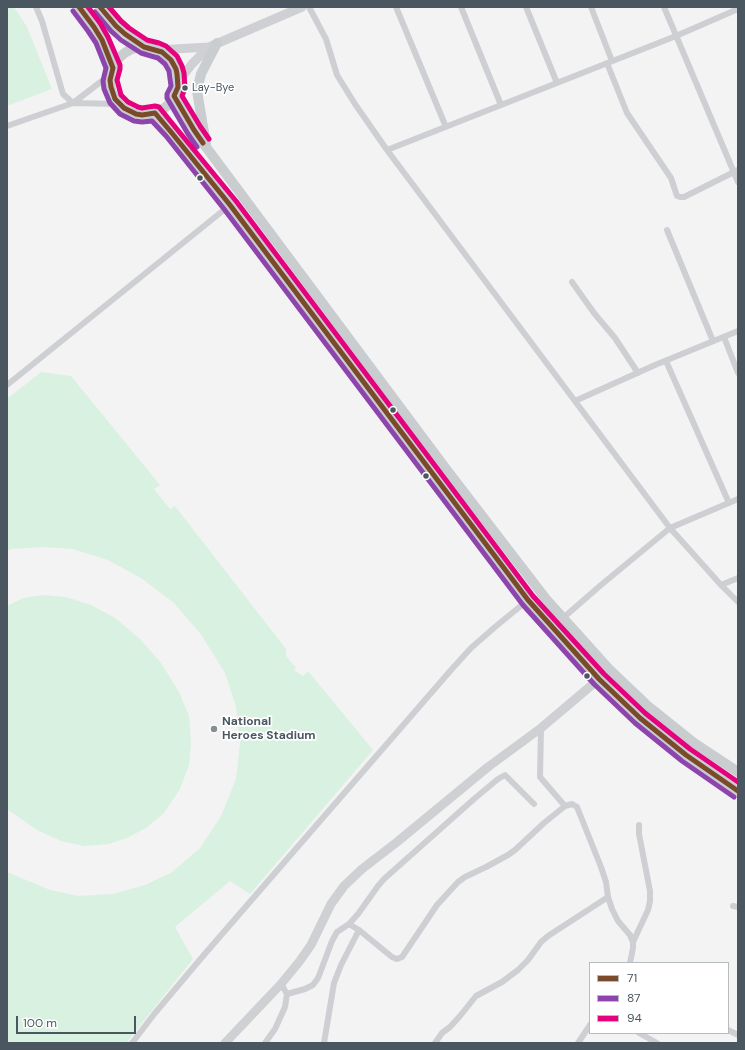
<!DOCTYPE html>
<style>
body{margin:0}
#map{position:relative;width:745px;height:1050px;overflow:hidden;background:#f3f3f3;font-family:"DM Sans",sans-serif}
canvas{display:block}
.frame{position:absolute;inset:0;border:8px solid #4a5760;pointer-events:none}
.legend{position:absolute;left:589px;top:962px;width:140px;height:72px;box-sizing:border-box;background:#fff;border:1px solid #b7bcbf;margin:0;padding:5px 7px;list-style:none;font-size:12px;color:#4a5760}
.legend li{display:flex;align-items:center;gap:8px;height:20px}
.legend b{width:20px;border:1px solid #b7bcbf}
.scale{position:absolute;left:16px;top:1016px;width:120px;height:18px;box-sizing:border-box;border:2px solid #4a5760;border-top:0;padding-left:5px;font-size:12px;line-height:14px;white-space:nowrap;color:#4a5760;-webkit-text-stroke:3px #fff;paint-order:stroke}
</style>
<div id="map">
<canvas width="745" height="1050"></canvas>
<div class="frame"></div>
<ul class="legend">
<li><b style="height:5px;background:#7a4b2a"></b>71</li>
<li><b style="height:5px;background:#8e44ad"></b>87</li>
<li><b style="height:5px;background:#e5007d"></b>94</li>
</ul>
<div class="scale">100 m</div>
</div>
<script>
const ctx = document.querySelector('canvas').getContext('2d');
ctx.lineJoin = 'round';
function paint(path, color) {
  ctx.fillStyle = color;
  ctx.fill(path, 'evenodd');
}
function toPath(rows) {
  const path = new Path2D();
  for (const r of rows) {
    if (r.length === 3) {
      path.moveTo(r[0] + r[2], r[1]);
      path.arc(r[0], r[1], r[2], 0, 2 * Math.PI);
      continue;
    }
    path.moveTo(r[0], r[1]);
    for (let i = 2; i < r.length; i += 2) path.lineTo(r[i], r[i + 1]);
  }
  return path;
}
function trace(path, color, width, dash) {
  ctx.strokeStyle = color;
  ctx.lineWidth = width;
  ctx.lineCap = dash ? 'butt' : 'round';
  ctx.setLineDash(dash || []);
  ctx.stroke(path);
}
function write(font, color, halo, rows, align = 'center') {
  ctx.font = font + ' "DM Sans",sans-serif';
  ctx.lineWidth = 3.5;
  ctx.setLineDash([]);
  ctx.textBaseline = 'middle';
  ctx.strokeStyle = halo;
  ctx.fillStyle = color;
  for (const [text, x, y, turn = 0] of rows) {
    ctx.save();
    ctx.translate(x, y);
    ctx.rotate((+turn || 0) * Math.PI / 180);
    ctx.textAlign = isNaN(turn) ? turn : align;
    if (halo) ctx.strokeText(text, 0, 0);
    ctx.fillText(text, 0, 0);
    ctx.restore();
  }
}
paint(toPath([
 [7,7,14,7,27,27,52,89,7,106],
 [41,372,71,376,160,485,154,489,170,509,175,506,286,649,286,656,296,668,294,670,303,676,308,671,373,750,250,894,230,881,175,927,193,959,126,1043,10,1043,7,1040,7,872,50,890,78,896,113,894,145,885,171,873,200,848,221,816,236,779,240,742,236,707,225,673,200,633,174,603,141,578,108,560,73,549,42,547,11,549,7,551,7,399],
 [44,595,66,597,91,605,115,618,140,639,161,663,179,692,189,716,191,743,189,765,180,789,164,813,146,828,127,838,108,844,84,846,61,841,37,830,7,809,7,606,23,598]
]), '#d9f1e0');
trace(toPath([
 [36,7,42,21,63,94,73,103,119,104],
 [309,7,326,39,337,75,355,104,387,150,670,528,721,585,738,602],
 [396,7,446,127],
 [461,7,501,105],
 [526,7,557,83],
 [591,7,612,61],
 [664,7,738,182],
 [607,63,627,113,671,178,677,196,680,197,684,197,738,170],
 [7,126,73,103,111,74],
 [387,150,676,36,738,9],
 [667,230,713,341],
 [572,282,594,313,615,338,638,373],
 [724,337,738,373],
 [666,361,729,503],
 [7,385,230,205],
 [575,401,655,365,738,331],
 [721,585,738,578],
 [563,618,601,585,670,528,738,499],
 [541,728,540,777,565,806],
 [733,906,738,907],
 [349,924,359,930,392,957,397,959,402,957,437,905,458,882,465,877,486,867,508,855,515,850,544,823,565,806,572,804,577,807,601,867,606,882,608,897,612,909,618,921,630,935,633,942,633,948,630,963],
 [633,942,648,910,650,901,650,891,639,834,639,825],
 [287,994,305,989,313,985,318,978,320,973,332,941,337,932,349,924,358,914,378,886,384,879,474,799,498,779,505,775,534,804],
 [728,1030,738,1035],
 [639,1033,657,1043],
 [132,1043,155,1013,203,956,451,670,471,648,495,627,528,600],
 [265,1043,275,1029,285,1007,287,994,281,984],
 [324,1043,334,983,341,965,359,930],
 [435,1043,442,1033,450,1027,460,1016,476,996,502,982,518,970,528,960,541,942,548,936,608,897],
 [578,1043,590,1025]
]), '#cdcfd2', 6);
trace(toPath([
 [157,50,209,47],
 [178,82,192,64,209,47,302,7],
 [225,1043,281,984,299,962,311,945,331,904,344,886,362,869,397,842,488,767,541,728,599,679]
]), '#ced0d3', 9);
trace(toPath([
 [79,7,94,27,102,40,113,68],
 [100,7,116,26,144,47],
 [144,81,34],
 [174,96,194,130,206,147,446,469,546,599,609,669,649,707,694,743,738,772],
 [155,113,230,205,528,600,599,679,640,718,686,755,738,791],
 [206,144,197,91,201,74,217,43]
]), '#c9cdd0', 10);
trace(toPath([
 [79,7,94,27,102,40,113,68,110,80,111,87,115,99,124,108,136,114,142,115,155,113,171,132,230,205,528,600,599,679,640,718,686,755,738,791],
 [100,7,116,26,125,34,144,47,162,52,171,60,176,69,177,74,178,87,174,96,194,130,203,143]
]), '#7a4b2a', 5);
trace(toPath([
 [73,11,88,31,96,43,106,68,103,81,104,89,110,103,120,114,134,121,142,122,152,121,166,136,224,209,523,605,594,684,635,723,682,761,734,797],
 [95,12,111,31,121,40,141,53,158,58,165,64,169,71,171,86,167,94,167,98,188,134,197,147]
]), '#8e44ad', 5);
trace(toPath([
 [88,7,100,23,108,37,120,65,120,69,117,80,121,95,128,102,138,107,142,108,155,106,159,107,176,128,236,201,533,596,604,674,645,713,690,749,738,782],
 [109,7,121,21,129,28,147,40,159,43,166,46,177,56,182,66,184,73,185,88,182,96,200,126,209,139]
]), '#e5007d', 5);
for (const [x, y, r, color] of [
 [185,88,3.5,"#4a5760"],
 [200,178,3.5,"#4a5760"],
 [393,410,3.5,"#4a5760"],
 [426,476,3.5,"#4a5760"],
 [587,676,3.5,"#4a5760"],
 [214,729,4,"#858e93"]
]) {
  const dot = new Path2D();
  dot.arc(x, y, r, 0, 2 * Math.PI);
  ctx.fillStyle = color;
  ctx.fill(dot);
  trace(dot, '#fff', 1.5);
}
write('11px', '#4a5760', '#fff', [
 ["Lay-Bye",192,88]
], 'left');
write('bold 12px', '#4a5760', '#fff', [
 ["National",222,722],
 ["Heroes Stadium",222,736]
], 'left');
</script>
